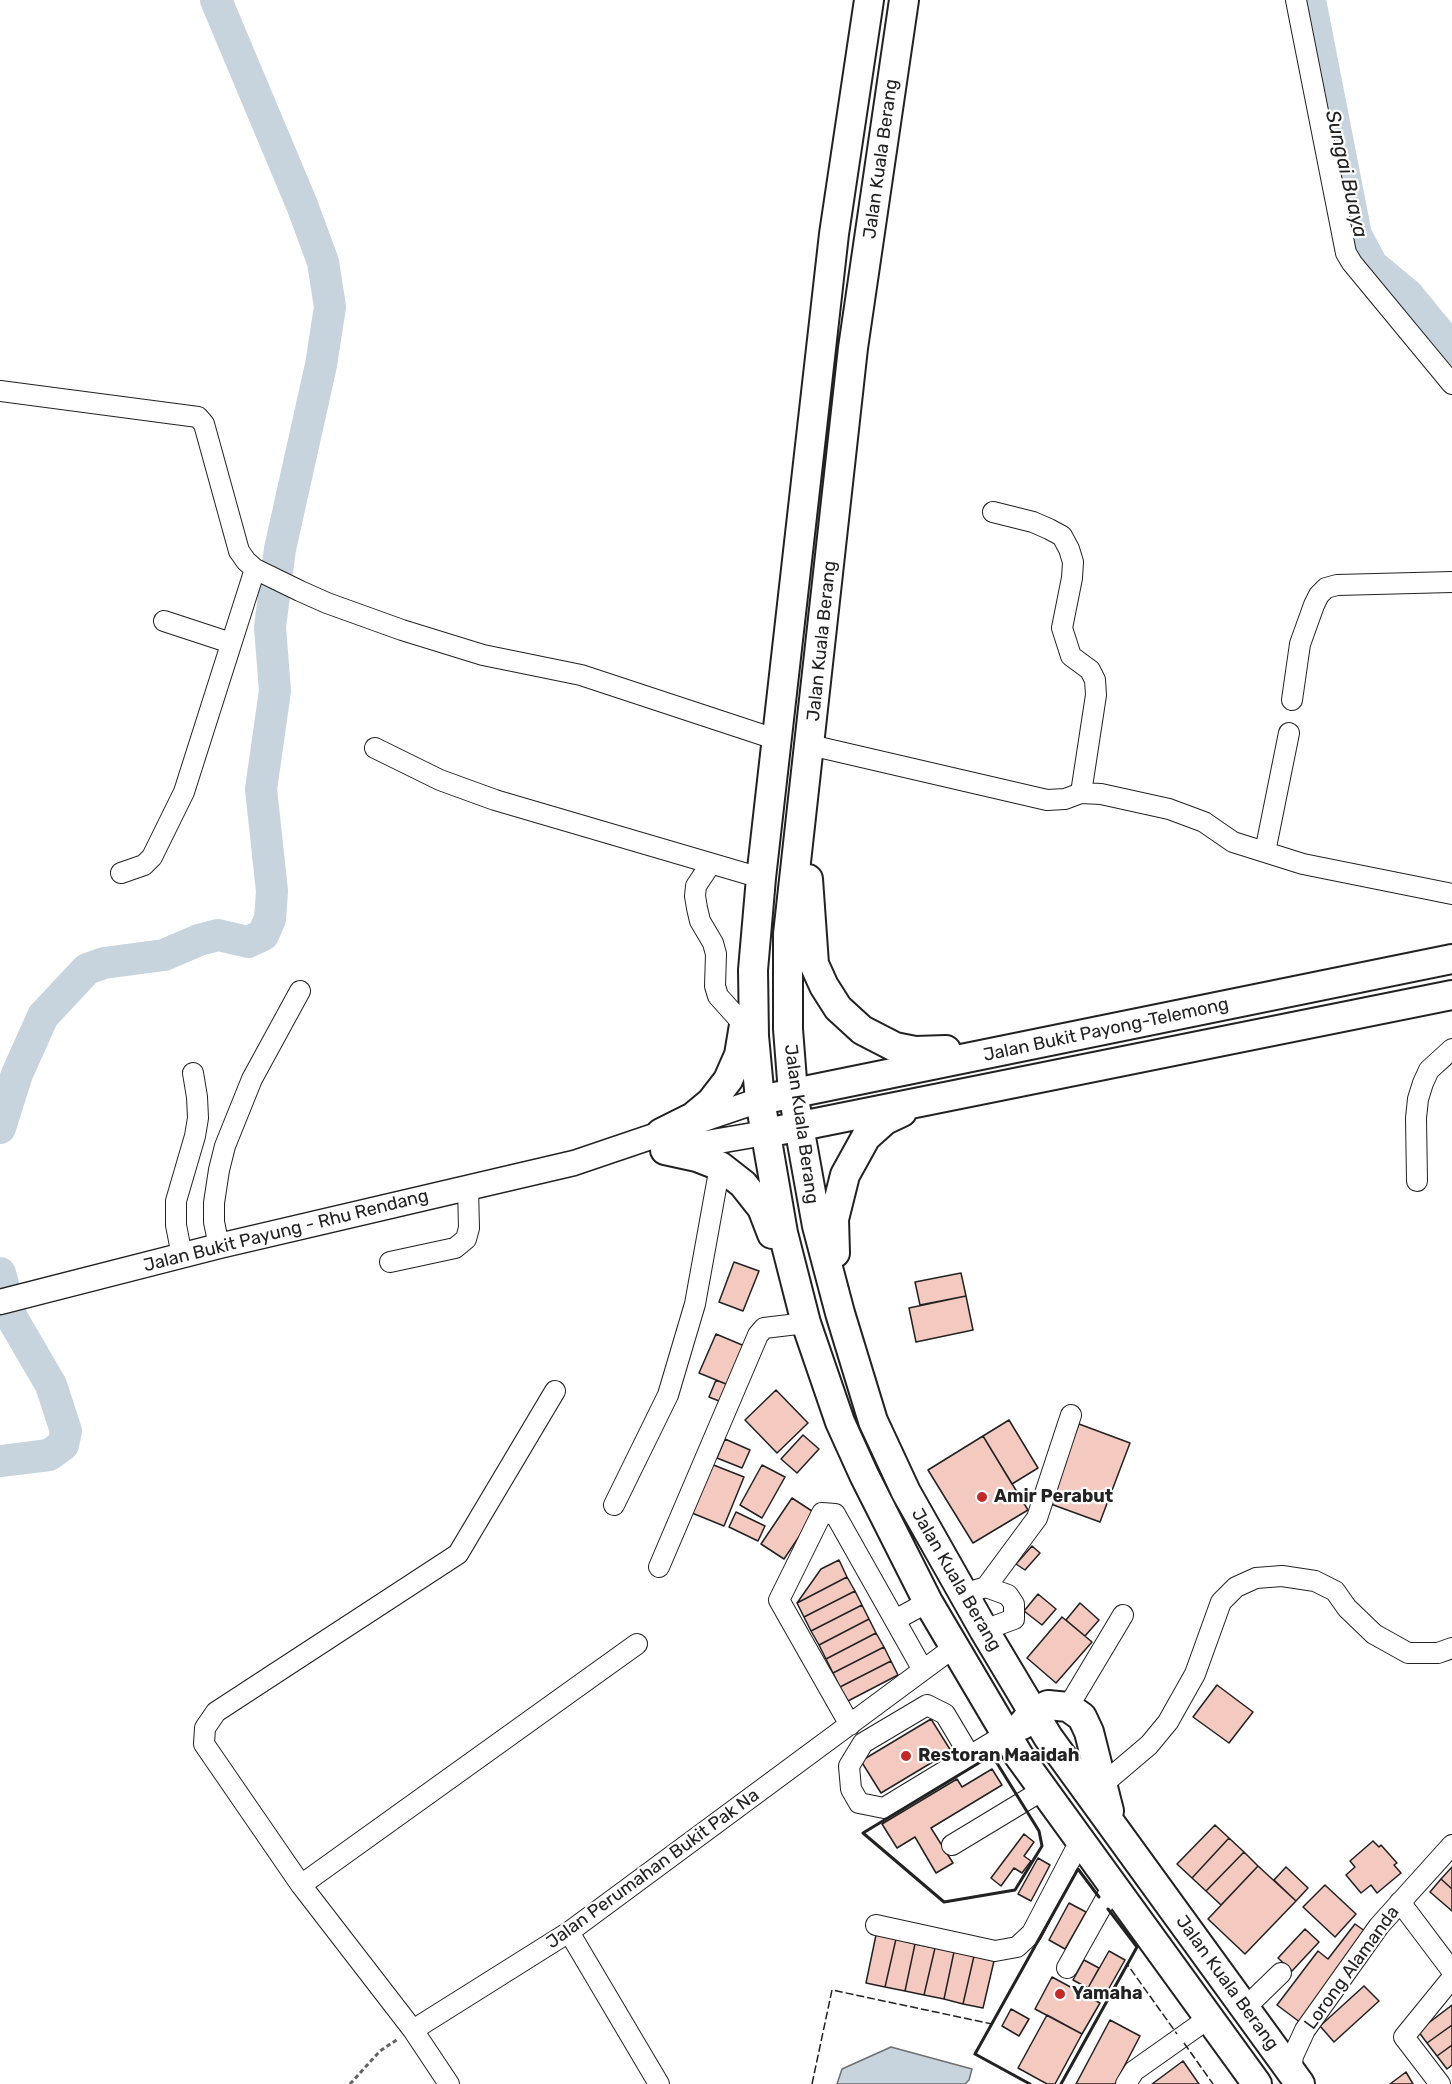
<!DOCTYPE html>
<style>
body{margin:0}
canvas{display:block;background:#fff}
</style>
<canvas width="1452" height="2084"></canvas>
<script>
const ctx = document.querySelector('canvas').getContext('2d');
ctx.lineJoin = 'round';
function paint(path, color) {
  ctx.fillStyle = color;
  ctx.fill(path, 'evenodd');
}
function toPath(rows) {
  const path = new Path2D();
  for (const r of rows) {
    path.moveTo(r[0], r[1]);
    for (let i = 2; i < r.length; i += 2) path.lineTo(r[i], r[i + 1]);
  }
  return path;
}
function trace(path, color, width, dash) {
  ctx.strokeStyle = color;
  ctx.lineWidth = width;
  ctx.lineCap = dash ? 'butt' : 'round';
  ctx.setLineDash(dash || []);
  ctx.stroke(path);
}
function write(font, color, halo, rows, align = 'center') {
  ctx.font = font + ' Rubik,sans-serif';
  ctx.lineWidth = 4.5;
  ctx.setLineDash([]);
  ctx.textBaseline = 'middle';
  ctx.strokeStyle = halo;
  ctx.fillStyle = color;
  for (const [text, x, y, turn = 0] of rows) {
    ctx.save();
    ctx.translate(x, y);
    ctx.rotate((+turn || 0) * Math.PI / 180);
    ctx.textAlign = isNaN(turn) ? turn : align;
    if (halo) ctx.strokeText(text, 0, 0);
    ctx.fillText(text, 0, 0);
    ctx.restore();
  }
}
const water = toPath([
 [891,2047,972,2069,969,2080,965,2084,837,2084,842,2069,891,2047]
]);
paint(water, '#c7d3dd');
trace(water, '#6f6f6f', 1.5);
trace(toPath([
 [1310,0,1356,235,1372,265,1407,294,1439,333,1452,353],
 [0,1128,17,1074,43,1016,87,969,104,963,164,955,199,940,218,935,248,942,263,935,270,919,272,891,261,789,275,691,270,627,280,549,321,365,330,307,323,262,302,205,216,0],
 [0,1273,12,1318,51,1385,66,1431,63,1445,49,1455,0,1461]
]), '#c7d3dd', 32);
const building = toPath([
 [734,1262,759,1271,743,1311,719,1302,734,1262],
 [961,1273,966,1296,920,1305,915,1282,961,1273],
 [966,1296,973,1330,916,1342,909,1308,966,1296],
 [716,1334,747,1347,731,1386,699,1373,716,1334],
 [716,1380,731,1386,724,1403,709,1397,716,1380],
 [776,1390,808,1423,777,1453,745,1420,776,1390],
 [1009,1420,1038,1468,1012,1484,983,1436,1009,1420],
 [1079,1424,1130,1443,1100,1522,1048,1503,1079,1424],
 [803,1435,819,1449,797,1473,781,1459,803,1435],
 [983,1436,1028,1510,973,1543,928,1470,983,1436],
 [725,1439,750,1450,742,1468,717,1458,725,1439],
 [711,1464,744,1477,724,1526,692,1513,711,1464],
 [762,1465,785,1477,762,1518,740,1505,762,1465],
 [792,1498,815,1513,784,1559,761,1544,792,1498],
 [736,1512,765,1526,758,1541,729,1527,736,1512],
 [1032,1546,1040,1553,1025,1570,1016,1564,1032,1546],
 [839,1560,847,1577,797,1603,821,1569,839,1560],
 [847,1577,855,1591,804,1617,797,1603,847,1577],
 [855,1591,862,1605,811,1631,804,1617,855,1591],
 [1038,1594,1056,1609,1042,1625,1024,1611,1038,1594],
 [1080,1603,1099,1620,1085,1636,1066,1620,1080,1603],
 [862,1605,869,1619,819,1645,811,1631,862,1605],
 [1062,1617,1092,1642,1056,1683,1027,1658,1062,1617],
 [869,1619,876,1633,826,1659,819,1645,869,1619],
 [876,1633,884,1647,833,1673,826,1659,876,1633],
 [884,1647,891,1661,840,1687,833,1673,884,1647],
 [891,1661,898,1675,848,1701,840,1687,891,1661],
 [1217,1685,1253,1712,1229,1743,1193,1717,1217,1685],
 [931,1719,951,1751,881,1793,861,1761,931,1719],
 [992,1769,1002,1785,931,1828,953,1863,936,1873,915,1837,897,1848,882,1824,957,1779,962,1787,992,1769],
 [1215,1825,1229,1838,1192,1878,1177,1864,1215,1825],
 [1024,1834,1034,1842,1024,1856,1031,1861,1022,1873,1014,1868,1001,1886,991,1878,1024,1834],
 [1229,1838,1244,1852,1206,1891,1192,1878,1229,1838],
 [1373,1841,1379,1847,1381,1845,1397,1863,1394,1865,1401,1873,1377,1893,1371,1885,1361,1893,1346,1875,1355,1867,1350,1861,1373,1841],
 [1244,1852,1258,1866,1221,1905,1206,1891,1244,1852],
 [1038,1858,1050,1865,1031,1901,1018,1894,1038,1858],
 [1258,1866,1296,1901,1245,1954,1208,1919,1258,1866],
 [1286,1867,1308,1888,1296,1901,1274,1880,1286,1867],
 [1452,1867,1452,1889,1441,1879,1452,1867],
 [1441,1879,1452,1889,1452,1911,1430,1892,1441,1879],
 [1325,1885,1356,1914,1335,1937,1303,1907,1325,1885],
 [1069,1903,1086,1912,1065,1949,1049,1940,1069,1903],
 [1355,1924,1369,1934,1301,2023,1277,2005,1318,1951,1328,1959,1355,1924],
 [1305,1929,1319,1942,1292,1971,1278,1958,1305,1929],
 [876,1935,896,1939,885,1987,866,1983,876,1935],
 [896,1939,915,1944,905,1991,885,1987,896,1939],
 [915,1944,935,1948,924,1995,905,1991,915,1944],
 [935,1948,954,1952,944,1999,924,1995,935,1948],
 [1109,1951,1125,1960,1104,1997,1088,1988,1109,1951],
 [954,1952,974,1956,963,2004,944,1999,954,1952],
 [974,1956,994,1961,983,2008,963,2004,974,1956],
 [1084,1960,1099,1968,1088,1988,1073,1980,1084,1960],
 [1052,1977,1100,2003,1082,2034,1035,2009,1052,1977],
 [1364,1986,1379,2001,1334,2042,1320,2026,1364,1986],
 [1452,2005,1452,2025,1427,2043,1418,2031,1452,2005],
 [1011,2009,1029,2019,1019,2036,1002,2026,1011,2009],
 [1047,2015,1082,2034,1055,2084,1047,2084,1018,2068,1047,2015],
 [1110,2020,1140,2036,1115,2084,1076,2084,1110,2020],
 [1452,2025,1452,2045,1437,2056,1427,2043,1452,2025],
 [1452,2045,1452,2065,1447,2069,1437,2056,1452,2045],
 [1183,2061,1199,2084,1152,2084,1183,2061],
 [1406,2072,1413,2084,1390,2084,1406,2072]
]);
paint(building, '#f3c9c0');
trace(building, '#222', 1.5);
const minor = toPath([
 [1296,0,1346,253,1352,263,1452,384],
 [0,391,198,417,204,424,239,551,246,561,255,569,300,591,327,603,402,630,483,655,581,675,778,740],
 [993,512,1033,522,1049,529,1062,536,1069,549,1073,562,1072,578,1062,628,1071,656,1090,670,1095,680,1096,695,1081,793],
 [164,621,231,643],
 [1292,700,1300,644,1314,605,1319,595,1326,588,1337,585,1452,582],
 [810,745,1047,800,1065,799,1081,793,1101,794,1169,809,1204,822,1233,842,1303,864,1452,894],
 [375,748,440,780,495,800,761,878],
 [1265,852,1289,733],
 [710,865,696,886,695,896,697,908,700,921,713,943,716,954,715,986,718,996,744,1025],
 [121,873,144,865,152,857,184,792,255,569],
 [1417,1181,1416,1118,1418,1099,1423,1083,1429,1070,1452,1049],
 [219,1246,214,1222,214,1203,219,1170,225,1146,252,1079,300,991],
 [182,1256,176,1225,176,1201,195,1136,198,1118,197,1097,193,1073],
 [390,1262,455,1248,466,1239,469,1228,468,1188],
 [614,1505,668,1395,695,1304,720,1166],
 [659,1567,758,1335,764,1328,806,1323],
 [963,1594,986,1587,1037,1518,1071,1415],
 [895,1620,928,1602],
 [984,1630,1014,1619,1014,1604,1008,1595,986,1587],
 [1068,1707,1123,1615],
 [850,1725,779,1600,822,1513,835,1514,923,1670],
 [970,1756,945,1714,927,1705,863,1743,849,1766,851,1789,859,1803,884,1808,1006,1734],
 [1103,1784,1149,1745,1168,1722,1195,1674,1221,1602,1236,1587,1256,1578,1282,1576,1315,1581,1335,1591,1347,1608,1374,1634,1408,1653,1438,1653,1452,1648],
 [952,1845,1043,1790],
 [301,1885,637,1644],
 [1400,1902,1452,1971],
 [876,1925,995,1951,1017,1947,1032,1933,1080,1841],
 [569,1932,659,2084],
 [1067,1968,1113,1886],
 [1245,2008,1281,1973],
 [413,2030,569,1932,953,1648],
 [1291,2072,1293,2056,1305,2030,1379,1926,1452,1845],
 [449,2084,413,2030,301,1885,204,1744,205,1728,216,1712,458,1554,555,1391],
 [1126,2084,1134,2071,1209,2018],
 [1440,2084,1404,2037,1452,1978]
]);
const major = toPath([
 [672,1149,765,1133],
 [0,1302,219,1246,574,1163,760,1100]
]);
const highway = toPath([
 [869,0,834,234,761,878,753,970,754,1036,760,1100,783,1233,806,1323,840,1422,864,1475,928,1602,1019,1756,1257,2084],
 [904,0,853,348,788,934,788,1029,793,1093,817,1226,840,1313,873,1421,906,1492,984,1630,1048,1737,1300,2084],
 [808,879,814,964,824,986,838,1008,862,1030,895,1047,915,1051,946,1050],
 [775,1097,1452,959],
 [781,1130,1452,995],
 [661,1133,693,1117,711,1102,728,1080,739,1055,744,1025],
 [665,1150,697,1157,720,1166,743,1184,762,1208,772,1234],
 [835,1253,834,1219,845,1175,866,1137,885,1120,902,1112],
 [1022,1725,1033,1712,1048,1705,1068,1707,1082,1717,1089,1732,1109,1811]
]);
trace(minor, '#222', 22);
trace(major, '#222', 27);
trace(highway, '#222', 32);
trace(toPath([
 [350,2084,380,2051,398,2039]
]), '#646464', 3, [4.5, 3]);
trace(minor, '#fff', 20);
trace(major, '#fff', 24);
trace(highway, '#fff', 28);
trace(toPath([
 [1184,2043,1213,2084],
 [812,2084,832,1990,992,2024,975,2054,1030,2084],
 [1061,2084,1127,1964,1177,2034]
]), '#222', 1.5, [8, 3]);
trace(toPath([
 [992,1755,1039,1831,1042,1846,1015,1890,944,1902,863,1833,992,1755],
 [1030,2084,975,2054,1078,1869,1099,1897],
 [1061,2084,1137,1947,1108,1909]
]), '#222', 3);
for (const [x, y, r, color] of [
 [982,1497,6,"#c62828"],
 [906,1756,6,"#c62828"],
 [1060,1994,6,"#c62828"]
]) {
  const dot = new Path2D();
  dot.arc(x, y, r, 0, 2 * Math.PI);
  ctx.fillStyle = color;
  ctx.fill(dot);
  trace(dot, '#fff', 2);
}
write('18px', '#222', '#fff', [
 ["Jalan Kuala Berang",881,159,-82],
 ["Jalan Kuala Berang",822,641,-84],
 ["Jalan Bukit Payong-Telemong",1106,1030,-12],
 ["Jalan Kuala Berang",801,1124,82],
 ["Jalan Bukit Payung - Rhu Rendang",286,1231,-14],
 ["Jalan Kuala Berang",956,1580,60],
 ["Jalan Perumahan Bukit Pak Na",653,1869,-36],
 ["Lorong Alamanda",1352,1968,-54],
 ["Jalan Kuala Berang",1227,1983,54]
]);
write('bold 18px', '#222', '#fff', [
 ["Amir Perabut",994,1497],
 ["Restoran Maaidah",918,1756],
 ["Yamaha",1072,1994]
], 'left');
write('italic 20px', '#222', '#fff', [
 ["Sungai Buaya",1346,174,77]
]);
</script>
